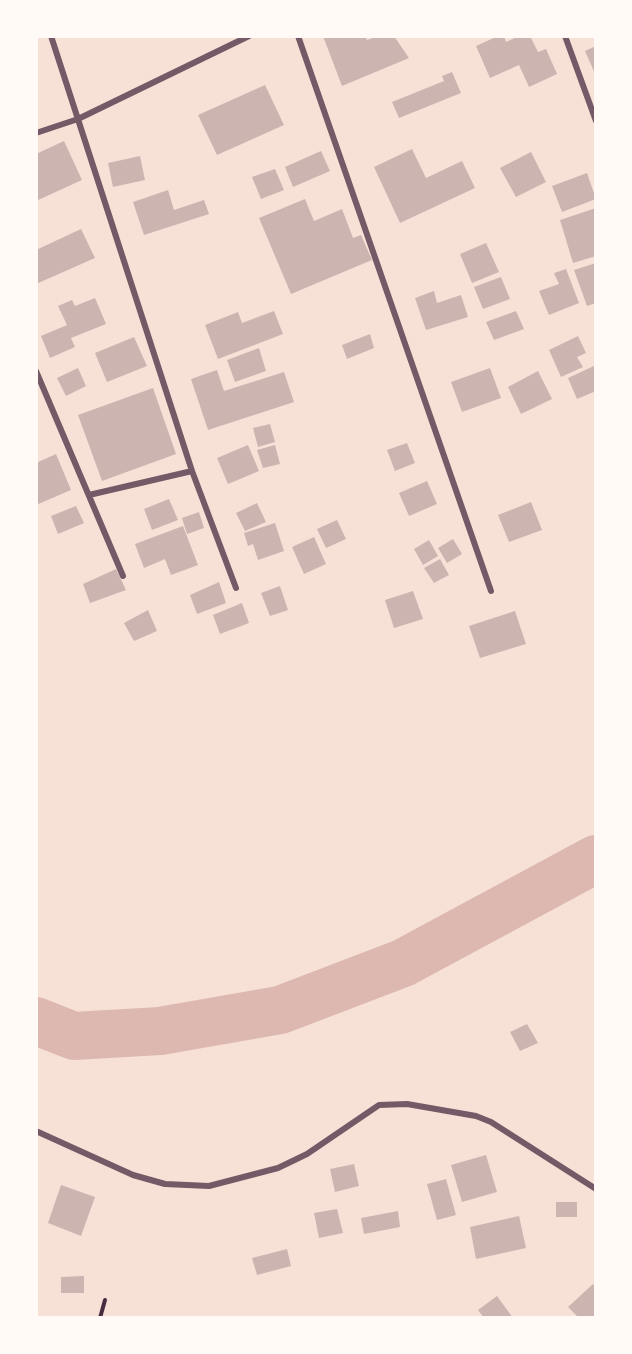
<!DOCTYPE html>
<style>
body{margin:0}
#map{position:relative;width:632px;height:1354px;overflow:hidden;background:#f7e1d7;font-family:Arial,sans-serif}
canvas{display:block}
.frame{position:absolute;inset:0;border:38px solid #fffaf5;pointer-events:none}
</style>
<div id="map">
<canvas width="632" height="1354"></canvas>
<div class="frame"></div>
</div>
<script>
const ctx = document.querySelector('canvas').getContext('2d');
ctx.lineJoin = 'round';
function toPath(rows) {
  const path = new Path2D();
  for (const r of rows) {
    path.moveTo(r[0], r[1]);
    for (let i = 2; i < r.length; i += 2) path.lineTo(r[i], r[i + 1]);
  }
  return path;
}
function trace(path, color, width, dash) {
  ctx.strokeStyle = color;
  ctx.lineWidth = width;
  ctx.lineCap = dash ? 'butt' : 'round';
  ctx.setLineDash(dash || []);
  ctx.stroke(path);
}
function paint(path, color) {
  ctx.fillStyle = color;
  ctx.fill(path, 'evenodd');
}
trace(toPath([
 [36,1021,74,1036,160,1031,280,1010,403,963,596,859]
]), '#dcb8b0', 48);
paint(toPath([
 [323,36,365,36,367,40,378,36,394,36,409,58,342,86],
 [498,36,504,36,506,42,519,36,530,36,538,52,546,49,557,74,529,87,519,65,490,78,476,46],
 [596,46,596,76,585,51],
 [452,72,461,93,399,118,392,102,444,81,442,76],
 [265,85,284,125,217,155,198,115],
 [64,141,82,180,36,201,36,154],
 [412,149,426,178,462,161,475,188,400,223,374,167],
 [321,151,330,171,293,187,285,167],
 [531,152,546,182,516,197,500,168],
 [140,156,145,180,113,187,108,163],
 [275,169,284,190,261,199,252,177],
 [587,173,596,199,562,212,552,186],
 [168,190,174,210,204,200,209,214,144,235,133,202],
 [305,199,314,221,342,209,353,238,361,235,372,260,291,294,259,218],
 [596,208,596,256,573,263,560,220],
 [81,229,95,258,36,284,36,250],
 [486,243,499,272,472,283,460,254],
 [596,263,596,303,587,306,574,270],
 [566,269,579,303,549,315,539,291,559,284,554,273],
 [501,277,510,299,483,309,474,287],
 [434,291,437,303,461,295,468,317,426,330,415,298],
 [95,298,106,324,71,338,75,347,50,358,41,336,67,325,58,306,72,300,75,306],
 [274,311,283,334,218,359,205,325,238,312,242,323],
 [516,311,524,329,494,340,486,322],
 [370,334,374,348,347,359,342,345],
 [578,336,586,353,577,357,583,367,561,377,549,350],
 [134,337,147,366,107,382,95,353],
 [259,348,266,371,235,382,227,360],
 [596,365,596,391,577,399,568,378],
 [78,368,86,386,66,396,57,378],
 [490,368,501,398,462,412,451,382],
 [217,370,224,391,284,372,294,402,208,430,191,379],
 [538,371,552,399,521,414,508,387],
 [153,388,176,454,102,481,78,415],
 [270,424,275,442,258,447,253,428],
 [407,443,415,463,395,471,387,450],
 [248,445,259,471,228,484,217,458],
 [275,445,280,464,263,468,257,450],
 [56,454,71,490,36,505,36,463],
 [427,481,437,504,409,516,399,493],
 [169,499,178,520,152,530,144,509],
 [531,502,542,530,509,542,498,515],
 [257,503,266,522,245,531,236,513],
 [76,506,84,523,58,534,51,516],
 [199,512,204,528,187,534,182,518],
 [337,520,346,539,326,548,317,529],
 [275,523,284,551,258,560,253,544,248,546,244,533],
 [183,526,198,565,171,575,165,559,144,568,135,544],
 [314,537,326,564,304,574,292,547],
 [453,539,462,554,447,563,438,548],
 [429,540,438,556,423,565,414,549],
 [440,559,449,575,434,583,424,568],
 [116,569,126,590,90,603,83,584],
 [219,582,226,603,197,614,190,595],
 [280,586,288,610,270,616,261,593],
 [413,591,423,619,394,628,385,600],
 [242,603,249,623,220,634,213,615],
 [148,610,157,631,134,641,124,623],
 [515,611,526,644,480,658,469,626],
 [527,1024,538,1043,520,1051,510,1032],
 [486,1155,497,1192,462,1202,451,1165],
 [354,1164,359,1186,335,1192,330,1169],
 [446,1179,456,1215,437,1220,427,1184],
 [61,1185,95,1197,81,1236,48,1223],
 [556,1202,577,1202,577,1217,556,1217],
 [337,1209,343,1233,319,1238,314,1213],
 [398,1211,400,1227,364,1234,361,1218],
 [519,1216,526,1248,476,1259,470,1227],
 [287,1249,291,1266,257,1275,252,1258],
 [84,1276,84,1293,61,1293,61,1277],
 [593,1284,596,1288,596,1318,579,1318,568,1307],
 [497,1296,513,1318,484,1318,478,1310]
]), '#ccb4b1');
trace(toPath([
 [100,1318,105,1300]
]), '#4a2c40', 4);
trace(toPath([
 [51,36,192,471,236,588],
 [298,36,491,591],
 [565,36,596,121],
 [36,133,78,119,249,36],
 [36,371,123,576],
 [89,495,192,471],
 [36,1131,133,1175,165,1184,209,1186,278,1168,307,1154,379,1105,407,1104,476,1116,491,1122,596,1189]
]), '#755966', 6);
</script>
